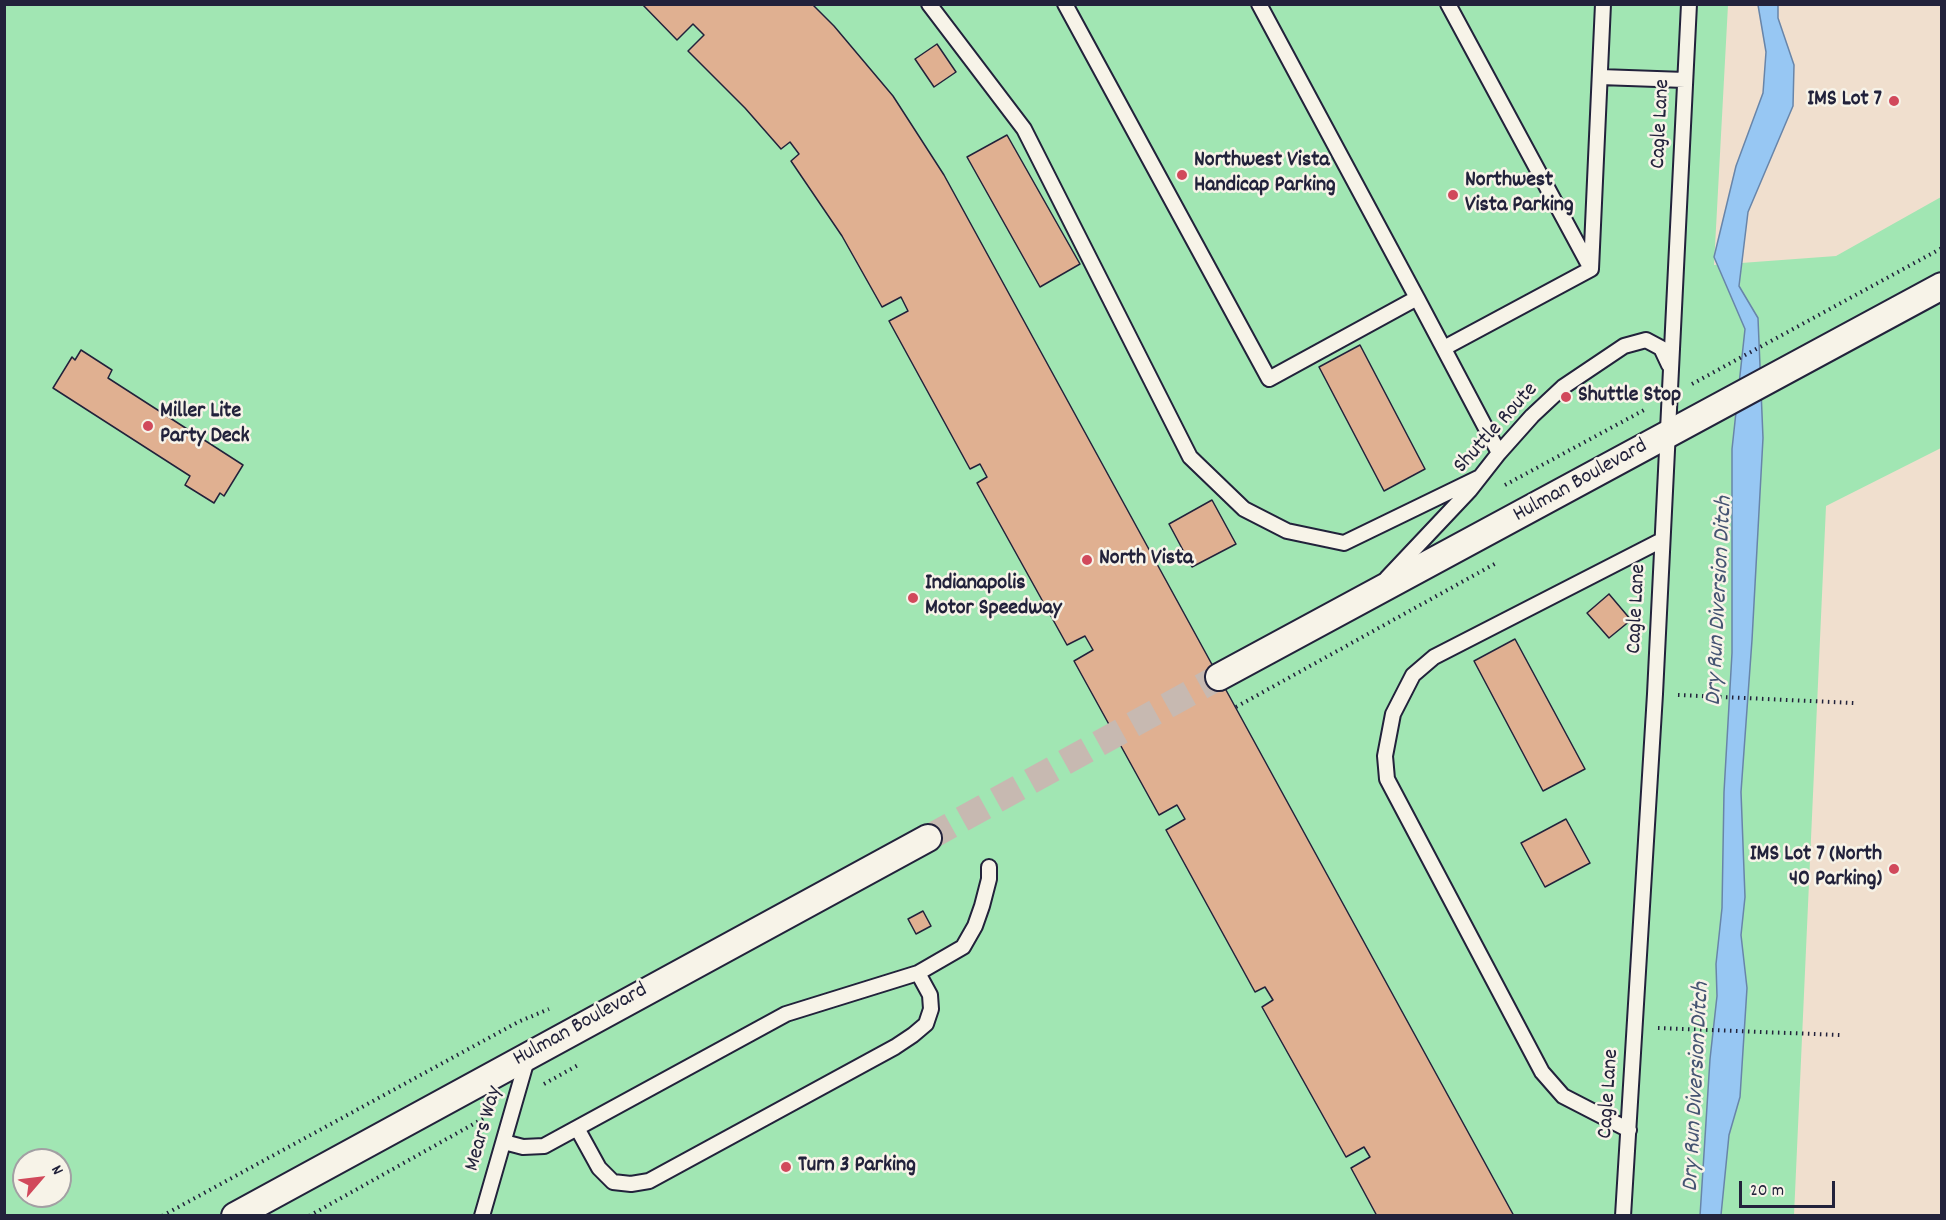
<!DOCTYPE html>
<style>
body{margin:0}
#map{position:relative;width:1946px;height:1220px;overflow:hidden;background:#f0dfce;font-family:Dekko,sans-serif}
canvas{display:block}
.frame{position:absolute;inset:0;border:6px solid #22223b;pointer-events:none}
.north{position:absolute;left:12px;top:1148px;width:60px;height:60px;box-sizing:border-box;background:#f7f3e8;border:2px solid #a29fa3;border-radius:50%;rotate:62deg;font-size:16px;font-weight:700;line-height:24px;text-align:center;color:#22223b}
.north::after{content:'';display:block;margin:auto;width:21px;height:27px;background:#d1495b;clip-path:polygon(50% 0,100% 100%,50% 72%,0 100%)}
.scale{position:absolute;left:1739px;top:1181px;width:96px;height:27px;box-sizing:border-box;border:3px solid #22223b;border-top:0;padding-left:8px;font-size:18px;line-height:21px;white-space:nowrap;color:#22223b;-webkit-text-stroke:4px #f7f3e8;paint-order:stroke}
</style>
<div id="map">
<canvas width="1946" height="1220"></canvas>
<div class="frame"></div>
<div class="north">N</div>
<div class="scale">20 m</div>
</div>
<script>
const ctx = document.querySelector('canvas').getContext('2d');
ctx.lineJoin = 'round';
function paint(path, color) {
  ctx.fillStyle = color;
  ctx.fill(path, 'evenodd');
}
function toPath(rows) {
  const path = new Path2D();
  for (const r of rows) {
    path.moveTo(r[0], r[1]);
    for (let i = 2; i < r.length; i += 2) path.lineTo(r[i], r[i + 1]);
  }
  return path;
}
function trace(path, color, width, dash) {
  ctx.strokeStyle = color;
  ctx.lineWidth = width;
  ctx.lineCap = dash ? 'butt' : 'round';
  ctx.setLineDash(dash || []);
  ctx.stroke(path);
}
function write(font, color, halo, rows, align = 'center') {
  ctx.font = font + ' Dekko,sans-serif';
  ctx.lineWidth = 5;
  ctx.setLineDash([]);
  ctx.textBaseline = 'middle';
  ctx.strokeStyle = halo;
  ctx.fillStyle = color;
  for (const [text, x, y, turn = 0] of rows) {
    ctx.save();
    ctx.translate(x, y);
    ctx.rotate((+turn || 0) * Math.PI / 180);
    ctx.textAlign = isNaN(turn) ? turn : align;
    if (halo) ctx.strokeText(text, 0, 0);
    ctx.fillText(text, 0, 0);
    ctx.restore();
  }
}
paint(toPath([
 [5,5,1728,5,1714,265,1836,256,1941,197,1941,448,1826,506,1794,1215,5,1216],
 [24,1160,60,1160,60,1196,24,1196]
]), '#a1e6b3');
const water = toPath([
 [1758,5,1778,5,1778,18,1794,65,1793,106,1748,212,1739,286,1758,318,1763,438,1752,640,1741,792,1745,897,1741,935,1747,988,1740,1097,1729,1135,1721,1215,1700,1216,1710,1059,1717,996,1716,964,1722,908,1724,792,1732,653,1732,449,1745,329,1714,257,1736,166,1763,93,1766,52,1758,5]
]);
paint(water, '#97c7f3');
trace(water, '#6885a9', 1.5);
const building = toPath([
 [642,4,812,4,834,26,893,96,944,175,1514,1216,1377,1216,1351,1168,1370,1157,1364,1147,1346,1157,1262,1007,1273,1000,1265,987,1255,992,1166,830,1185,819,1177,805,1159,815,1074,661,1093,650,1085,636,1067,645,977,483,987,477,980,464,970,469,889,321,908,311,901,297,882,307,842,236,791,161,799,154,790,142,781,149,745,108,688,51,704,35,693,24,677,40,642,4],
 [937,44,956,72,934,87,915,59,937,44],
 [1007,135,1080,264,1040,287,967,157,1007,135],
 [1360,345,1425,469,1384,491,1319,367,1360,345],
 [81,350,112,370,108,378,243,465,224,496,220,493,214,503,185,485,190,476,53,388,72,357,75,360,81,350],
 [1212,500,1236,544,1192,567,1169,524,1212,500],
 [1609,594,1631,620,1609,638,1587,613,1609,594],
 [1515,639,1585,769,1543,791,1474,661,1515,639],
 [1566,819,1590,863,1545,887,1521,843,1566,819],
 [923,911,931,926,916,934,908,919,923,911]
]);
paint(building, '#e0b091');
trace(building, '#22223b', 1.5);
trace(toPath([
 [928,838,1219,677]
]), '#c7b9b1', 26, [26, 13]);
const lane = toPath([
 [929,4,1024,129,1190,457,1244,509,1287,531,1344,543,1480,477],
 [1065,4,1269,379,1417,298,1499,453],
 [1259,4,1417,298],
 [1448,4,1590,267],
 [1600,77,1685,80],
 [1444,348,1591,269,1603,4],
 [1387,578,1470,490,1499,453,1532,416,1563,387,1624,346,1646,340,1661,348,1669,365],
 [577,1128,599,1168,613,1182,631,1184,649,1181,895,1047,913,1035,926,1024,931,1009,930,995,918,973],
 [1629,1130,1563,1096,1542,1072,1387,779,1385,756,1393,714,1413,675,1434,657,1662,540],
 [504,1142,523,1147,544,1146,786,1014,918,973,963,947,975,926,982,906,989,879,989,867],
 [482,1216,528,1056],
 [1623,1216,1655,694,1689,4]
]);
const street = toPath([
 [1219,677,1942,286],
 [235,1216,928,838]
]);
trace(lane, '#22223b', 18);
trace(street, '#22223b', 30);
trace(toPath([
 [1692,384,1942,248],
 [1505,485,1646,409],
 [1678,695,1854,703],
 [1236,707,1498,562],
 [1658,1028,1840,1035],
 [544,1084,580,1064],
 [162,1216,518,1022,549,1009],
 [309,1216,486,1117]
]), '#22223b', 4, [1.5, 4.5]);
trace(lane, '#f7f3e8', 14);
trace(street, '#f7f3e8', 26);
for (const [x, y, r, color] of [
 [1894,101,6,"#d1495b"],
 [1182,175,6,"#d1495b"],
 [1453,195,6,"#d1495b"],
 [1566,397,6,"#d1495b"],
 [148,426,6,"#d1495b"],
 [1087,560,6,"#d1495b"],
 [913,598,6,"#d1495b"],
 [1894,869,6,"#d1495b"],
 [786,1167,6,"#d1495b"]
]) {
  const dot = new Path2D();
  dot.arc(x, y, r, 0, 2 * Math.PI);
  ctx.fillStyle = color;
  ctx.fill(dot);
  trace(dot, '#f7f3e8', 2);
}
write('bold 22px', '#22223b', '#f7f3e8', [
 ["IMS Lot 7",1882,101,"right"],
 ["Northwest Vista",1194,162],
 ["Handicap Parking",1194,187],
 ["Northwest",1465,182],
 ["Vista Parking",1465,207],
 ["Shuttle Stop",1578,397],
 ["Miller Lite",160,413],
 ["Party Deck",160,438],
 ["North Vista",1099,560],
 ["Indianapolis",925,585],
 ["Motor Speedway",925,610],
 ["IMS Lot 7 (North",1882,856,"right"],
 ["40 Parking)",1882,881,"right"],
 ["Turn 3 Parking",798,1167]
], 'left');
write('22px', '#22223b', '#f7f3e8', [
 ["Cagle Lane",1662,124,-87],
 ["Shuttle Route",1497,429,-48],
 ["Hulman Boulevard",1581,482,-29],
 ["Cagle Lane",1638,609,-87],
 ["Hulman Boulevard",581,1026,-29],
 ["Cagle Lane",1610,1094,-86],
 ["Mears Way",485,1129,-74]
]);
write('italic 24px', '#455472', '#f7f3e8', [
 ["Dry Run Diversion Ditch",1721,601,-87],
 ["Dry Run Diversion Ditch",1698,1087,-87]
]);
</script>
